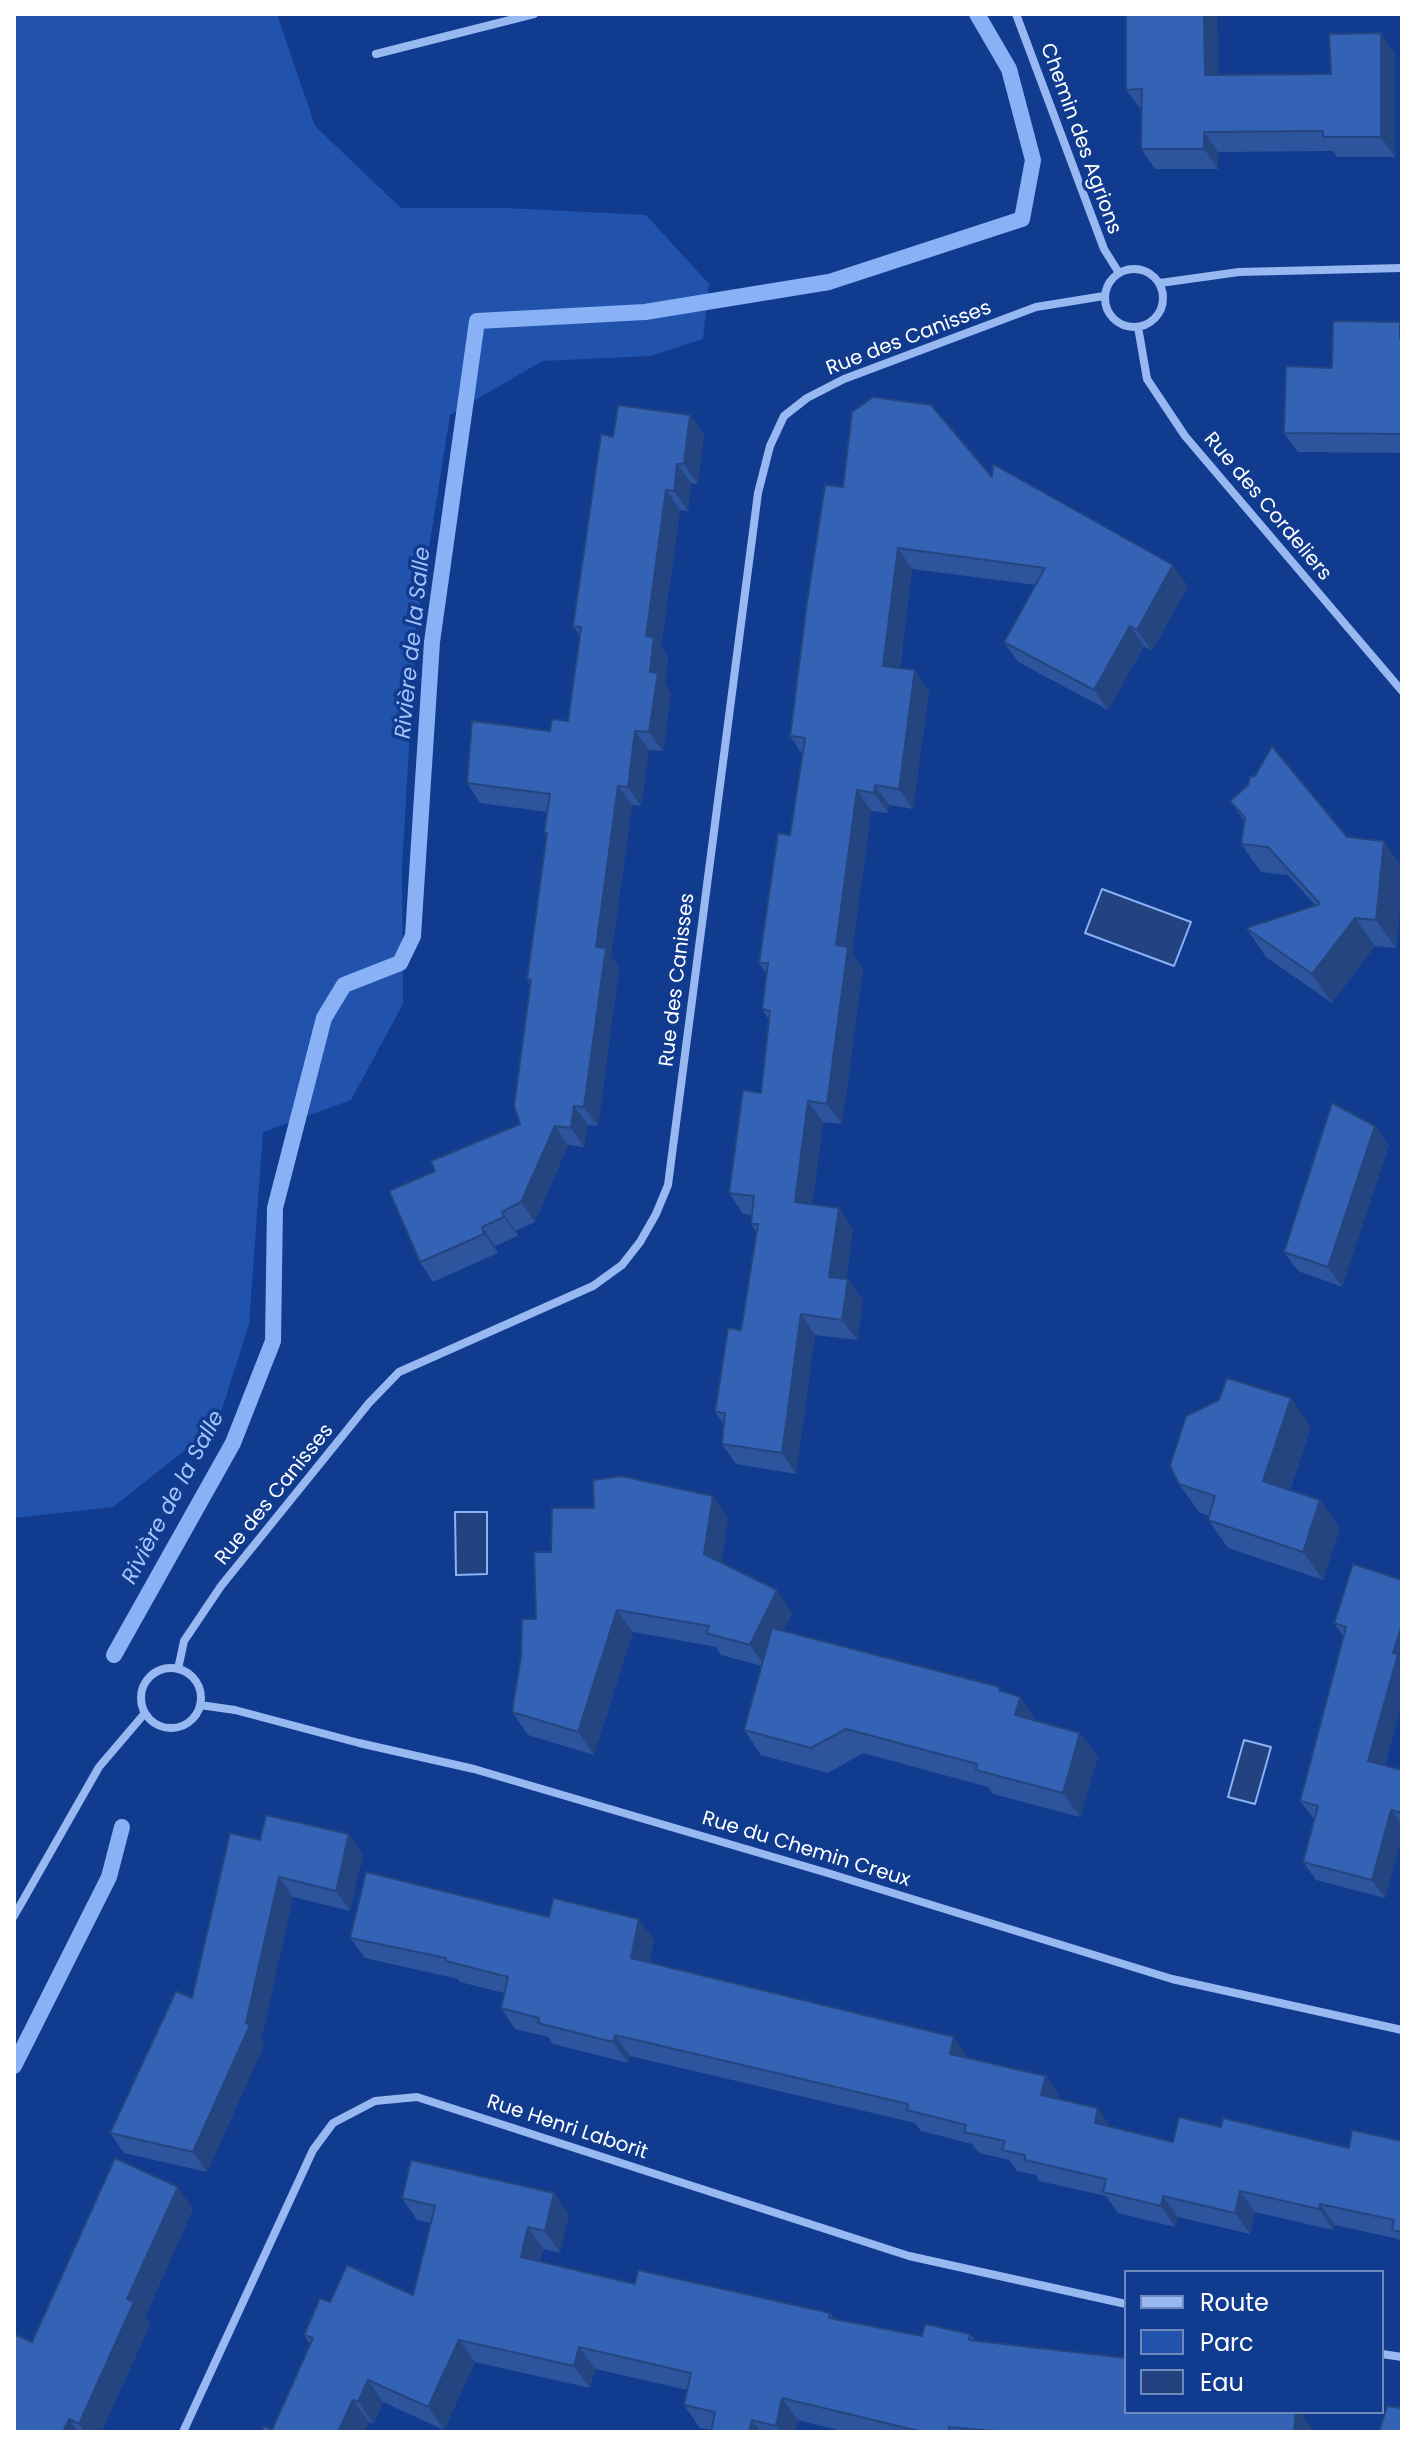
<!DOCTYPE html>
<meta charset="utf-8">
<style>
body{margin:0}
#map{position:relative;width:1416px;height:2446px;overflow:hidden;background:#103b8e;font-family:Poppins,sans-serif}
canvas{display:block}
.frame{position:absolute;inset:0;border:16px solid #fff;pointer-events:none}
.legend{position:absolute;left:1124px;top:2270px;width:260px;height:144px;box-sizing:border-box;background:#103b8e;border:2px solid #7089bb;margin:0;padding:10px 14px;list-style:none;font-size:24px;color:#fff}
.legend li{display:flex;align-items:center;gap:16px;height:40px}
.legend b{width:40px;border:2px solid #7089bb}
</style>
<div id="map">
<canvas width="1416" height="2446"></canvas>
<div class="frame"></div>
<ul class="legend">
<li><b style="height:10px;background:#98b8f2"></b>Route</li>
<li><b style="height:22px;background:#2153ad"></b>Parc</li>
<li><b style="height:22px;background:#224280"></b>Eau</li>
</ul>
</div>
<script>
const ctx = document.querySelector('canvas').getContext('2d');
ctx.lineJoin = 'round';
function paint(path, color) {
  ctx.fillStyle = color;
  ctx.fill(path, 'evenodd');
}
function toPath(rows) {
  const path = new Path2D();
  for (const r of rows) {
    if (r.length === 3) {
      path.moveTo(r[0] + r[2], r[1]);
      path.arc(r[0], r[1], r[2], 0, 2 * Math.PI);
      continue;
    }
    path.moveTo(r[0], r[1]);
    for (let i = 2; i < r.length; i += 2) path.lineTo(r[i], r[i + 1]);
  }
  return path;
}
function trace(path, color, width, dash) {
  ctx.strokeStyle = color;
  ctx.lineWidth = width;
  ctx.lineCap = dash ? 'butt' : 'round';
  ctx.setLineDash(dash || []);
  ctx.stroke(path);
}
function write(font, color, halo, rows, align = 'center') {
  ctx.font = font + ' Poppins,sans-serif';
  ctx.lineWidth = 7;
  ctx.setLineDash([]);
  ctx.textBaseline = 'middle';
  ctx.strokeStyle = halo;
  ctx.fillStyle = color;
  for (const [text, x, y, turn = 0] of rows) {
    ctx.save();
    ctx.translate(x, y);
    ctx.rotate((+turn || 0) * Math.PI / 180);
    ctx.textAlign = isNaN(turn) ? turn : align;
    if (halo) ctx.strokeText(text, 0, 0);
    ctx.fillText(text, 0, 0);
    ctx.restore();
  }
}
paint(toPath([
 [14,14,277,14,315,126,401,208,506,208,646,215,709,284,703,339,651,356,542,361,450,415,416,630,402,867,403,1004,351,1100,263,1132,249,1324,217,1425,113,1507,14,1518]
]), '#2153ad');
const water = toPath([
 [1102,889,1191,922,1174,966,1085,933,1102,889],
 [455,1512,487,1512,487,1574,456,1575,455,1512],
 [1244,1740,1271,1747,1255,1804,1228,1797,1244,1740]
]);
paint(water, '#224280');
trace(water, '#89b2f6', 2);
trace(toPath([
 [114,1655,233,1443,273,1341,275,1208,324,1018,344,985,400,963,413,936,432,642,477,321,645,312,829,282,1022,219,1033,160,1009,69,977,14],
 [14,2066,109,1877,122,1827]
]), '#89b2f6', 16);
trace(toPath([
 [1016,14,1104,249,1119,273],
 [376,54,534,14],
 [1134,298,29],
 [1160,283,1239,272,1402,268],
 [1138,327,1147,379,1185,436,1402,691],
 [171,1698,30],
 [178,1669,184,1641,221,1586,369,1403,399,1372,593,1286,622,1265,640,1242,656,1214,668,1185,758,493,770,446,784,416,807,398,844,379,1036,307,1104,296],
 [200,1705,235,1710,359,1743,474,1769,831,1874,1172,1979,1402,2030],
 [14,1916,99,1767,145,1713],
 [1382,2354,1402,2357],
 [183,2432,313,2150,333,2123,375,2101,417,2097,909,2256,1126,2304]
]), '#98b8f2', 8);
paint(toPath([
 [1126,14,1217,14,1218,75,1331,74,1395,53,1395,157,1337,157,1333,151,1218,152,1218,169,1155,169,1141,149,1142,110,1126,90],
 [1402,324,1402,453,1298,452,1284,433,1332,368],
 [690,415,704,435,698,484,691,483,688,511,680,510,661,646,668,657,665,683,671,693,663,751,649,750,641,806,632,805,611,956,619,968,598,1126,588,1125,584,1147,568,1145,535,1222,516,1231,518,1236,495,1246,498,1253,433,1282,420,1262,435,1171,520,1124,530,985,527,979,547,837,544,833,547,812,480,803,467,783,568,721,580,636,573,626,613,437],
 [992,477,1188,586,1152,651,1144,646,1108,710,1018,662,1004,642,1036,585,912,569,900,668,915,670,929,691,913,809,889,805,888,813,871,811,852,953,863,968,842,1124,823,1122,812,1205,839,1208,853,1229,846,1279,848,1279,863,1300,857,1340,815,1335,796,1474,736,1464,722,1444,724,1425,715,1412,741,1330,757,1233,751,1224,752,1215,743,1214,729,1193,761,1093,769,1020,762,1009,766,973,759,963,790,835,802,754,790,736,843,487],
 [1230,801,1347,837,1402,867,1402,886,1396,948,1375,946,1332,1003,1266,957,1246,928,1315,905,1288,875,1261,872,1241,844,1244,821],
 [1375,1126,1389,1145,1342,1287,1298,1271,1284,1252],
 [1311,1427,1290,1490,1320,1500,1340,1528,1323,1580,1228,1548,1208,1520,1209,1516,1199,1512,1179,1484],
 [713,1496,728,1519,721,1563,792,1613,783,1631,1000,1687,1004,1692,1037,1721,1098,1757,1080,1817,993,1794,988,1787,863,1753,828,1773,761,1755,744,1730,762,1666,721,1655,716,1647,633,1632,594,1755,528,1735,512,1712,551,1552],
 [1402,1580,1402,1702,1385,1765,1402,1770,1402,1835,1385,1898,1316,1880,1303,1862,1314,1819,1300,1801,1344,1637,1334,1623],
 [260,1840,363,1854,350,1911,293,1897,261,2040,264,2045,207,2172,124,2153,110,2133,192,1998],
 [549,1917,654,1940,649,1963,968,2058,1046,2076,1060,2097,1059,2099,1111,2127,1173,2142,1221,2127,1349,2148,1402,2141,1402,2244,1398,2239,1335,2225,1333,2230,1255,2212,1250,2234,1178,2217,1175,2227,1118,2213,1106,2196,1039,2181,1036,2175,1017,2171,1009,2160,979,2153,972,2144,921,2131,915,2123,630,2056,628,2063,553,2044,548,2037,515,2029,501,2008,504,1993,460,1982,458,1979,365,1958,350,1938],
 [554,2193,569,2215,560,2253,543,2249,540,2262,635,2284,830,2313,835,2320,922,2336,970,2334,976,2341,1126,2412,1300,2412,1312,2429,1312,2432,846,2432,798,2420,795,2432,711,2432,712,2430,700,2428,684,2405,687,2390,595,2369,590,2388,475,2362,444,2430,383,2402,374,2424,369,2422,272,2430,310,2344,304,2335,330,2302,413,2295,430,2223,417,2220,402,2198],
 [193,2209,145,2317,150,2325,101,2432,14,2432,32,2342]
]), '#2d549c');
paint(toPath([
 [1204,14,1217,14,1219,95,1205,75],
 [1381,33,1395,53,1395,157,1381,137],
 [1204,132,1218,152,1218,169,1204,149],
 [690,415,704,435,698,484,684,464],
 [677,464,691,483,688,511,674,491],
 [666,490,680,510,661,646,668,657,665,683,671,693,663,751,649,732,650,672,646,636],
 [898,548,912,569,897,686,883,666],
 [1173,565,1188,586,1152,651,1137,630],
 [1130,626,1144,646,1108,710,1094,690],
 [915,670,929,691,913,809,899,789],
 [635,731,649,750,641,806,628,787],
 [875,785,889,805,888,813,874,793],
 [618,786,632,805,611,956,619,968,598,1126,584,1107,596,947],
 [857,790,871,811,852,953,863,968,842,1124,827,1104,836,945],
 [1384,841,1402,867,1402,886,1396,948,1376,920],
 [1355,918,1375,946,1332,1003,1312,974],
 [808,1101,823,1122,810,1223,795,1202],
 [574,1106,588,1125,584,1147,571,1128],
 [555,1126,568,1145,535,1222,521,1202],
 [1375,1126,1389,1145,1342,1287,1328,1267],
 [839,1208,853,1229,843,1297,829,1277],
 [502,1212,516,1231,518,1236,504,1217],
 [482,1227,495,1246,498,1253,484,1234],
 [848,1279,863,1300,857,1340,842,1320],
 [801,1314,815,1335,796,1474,782,1453],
 [1291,1398,1311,1427,1283,1509,1263,1481],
 [713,1496,728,1519,719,1576,704,1554],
 [1320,1500,1340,1528,1323,1580,1303,1552],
 [777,1590,792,1613,765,1667,750,1645],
 [617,1610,633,1632,594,1755,578,1732],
 [1402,1625,1402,1702,1381,1779,1368,1761,1393,1653],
 [1000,1687,1016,1710,1020,1697,1037,1721,1032,1739,999,1690],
 [1080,1733,1098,1757,1080,1817,1063,1793],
 [1391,1810,1402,1825,1402,1835,1385,1898,1372,1880],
 [349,1834,363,1854,350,1911,336,1891],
 [279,1877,293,1897,261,2040,264,2045,207,2172,193,2152,246,2023],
 [639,1919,654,1940,645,1979,631,1958],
 [615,2035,630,2056,628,2063,613,2042],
 [954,2037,969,2058,950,2054],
 [1046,2076,1060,2097,1055,2116,1041,2095],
 [1098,2108,1112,2129,1095,2123],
 [178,2187,193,2209,145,2317,150,2325,101,2432,85,2432,79,2424,127,2299],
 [1240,2191,1255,2212,1250,2234,1235,2213],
 [554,2193,569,2215,560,2253,545,2231],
 [1163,2196,1178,2217,1175,2227,1161,2206],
 [1320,2204,1335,2225,1333,2230,1319,2209],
 [528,2227,543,2249,536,2279,521,2257],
 [459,2340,475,2362,444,2430,428,2407],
 [579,2347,595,2369,590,2388,574,2366],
 [368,2380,383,2402,374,2424,358,2402],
 [782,2398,798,2420,795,2432,781,2432,776,2426],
 [353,2400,369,2422,364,2432,338,2432],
 [1296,2412,1300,2412,1312,2429,1312,2432,1294,2432],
 [69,2419,78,2432,63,2432],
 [752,2420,761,2432,749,2432]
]), '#24457f');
const building = toPath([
 [1126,14,1204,14,1205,75,1331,74,1329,34,1381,33,1381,137,1323,137,1323,131,1204,132,1204,149,1141,149,1142,89,1126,90,1126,14],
 [1333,321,1400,322,1400,338,1402,338,1402,434,1284,433,1286,366,1332,368,1333,321],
 [873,397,931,405,992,477,993,464,1173,565,1137,630,1130,626,1094,690,1004,642,1045,568,898,548,883,666,915,670,899,789,875,785,874,793,857,790,836,945,848,947,827,1104,808,1101,795,1202,839,1208,829,1277,848,1279,842,1320,801,1314,782,1453,722,1444,725,1413,715,1412,728,1328,741,1330,758,1224,751,1224,754,1196,729,1193,743,1090,761,1093,770,1011,762,1009,768,963,759,963,778,833,790,835,805,738,790,736,807,602,825,485,843,487,852,412,873,397],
 [618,405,690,415,684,464,677,464,674,491,666,490,646,636,654,637,650,672,658,673,649,732,635,731,628,787,618,786,596,947,606,948,584,1107,574,1106,571,1128,555,1126,521,1202,502,1212,504,1217,482,1227,484,1234,420,1262,389,1191,435,1171,431,1161,520,1124,514,1106,531,980,527,979,547,833,544,833,550,794,467,783,472,721,550,731,552,719,568,721,581,627,573,626,601,434,613,437,618,405],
 [1272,746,1347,837,1384,841,1376,920,1355,918,1312,974,1246,928,1320,904,1268,847,1241,844,1245,818,1230,801,1248,785,1250,777,1255,776,1272,746],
 [1332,1103,1375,1126,1328,1267,1284,1252,1332,1103],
 [1227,1378,1291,1398,1263,1481,1320,1500,1303,1552,1208,1520,1215,1496,1179,1484,1170,1466,1186,1416,1219,1400,1227,1378],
 [621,1476,713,1496,704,1554,777,1590,750,1645,706,1633,709,1626,617,1610,578,1732,512,1712,521,1656,522,1619,536,1619,534,1552,551,1552,552,1508,594,1508,593,1480,621,1476],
 [1353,1564,1402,1580,1402,1625,1393,1653,1398,1654,1368,1761,1402,1770,1402,1813,1391,1810,1372,1880,1303,1862,1318,1806,1300,1801,1346,1627,1334,1623,1353,1564],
 [772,1628,1000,1687,999,1690,1020,1697,1015,1715,1080,1733,1063,1793,976,1770,977,1764,846,1729,811,1748,744,1730,772,1628],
 [266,1815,349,1834,336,1891,279,1877,246,2023,250,2025,193,2152,110,2133,176,1991,192,1998,230,1833,260,1840,266,1815],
 [366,1872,549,1917,553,1898,639,1919,631,1958,954,2037,950,2054,1046,2076,1041,2095,1098,2108,1095,2123,1173,2142,1179,2117,1221,2127,1223,2118,1349,2148,1352,2130,1402,2141,1402,2232,1392,2230,1394,2220,1320,2204,1319,2209,1240,2191,1235,2213,1163,2196,1161,2206,1103,2192,1106,2179,1025,2160,1025,2155,1002,2150,1005,2141,964,2132,966,2125,907,2110,908,2104,615,2035,613,2042,538,2023,539,2018,501,2008,508,1977,446,1961,446,1958,350,1938,366,1872],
 [115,2158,178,2187,127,2299,134,2302,79,2424,69,2419,63,2432,14,2432,14,2334,32,2342,115,2158],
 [411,2160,554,2193,545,2231,528,2227,521,2257,635,2284,638,2270,830,2313,829,2318,922,2336,925,2324,970,2334,969,2340,1126,2358,1125,2392,1126,2392,1126,2412,1296,2412,1294,2432,1006,2432,949,2427,948,2432,923,2432,782,2398,776,2426,752,2420,749,2432,711,2432,715,2412,684,2405,691,2373,579,2347,574,2366,459,2340,428,2407,368,2380,358,2402,353,2400,338,2432,262,2432,264,2426,272,2430,313,2338,304,2335,320,2298,330,2302,347,2265,413,2295,435,2206,402,2198,411,2160],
 [1387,2406,1402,2408,1402,2432,1379,2432,1387,2406]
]);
paint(building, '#3462b5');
trace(building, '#24457f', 2);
write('20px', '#fff', '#103b8e', [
 ["Chemin des Agrions",1080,139,70],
 ["Rue des Canisses",909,339,-21],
 ["Rue des Cordeliers",1267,507,50],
 ["Rue des Canisses",678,980,-83],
 ["Rue des Canisses",275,1495,-51],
 ["Rue du Chemin Creux",806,1850,17],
 ["Rue Henri Laborit",567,2128,18]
]);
write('italic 22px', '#a4c3fa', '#103b8e', [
 ["Rivière de la Salle",414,643,-84],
 ["Rivière de la Salle",174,1498,-62]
]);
</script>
